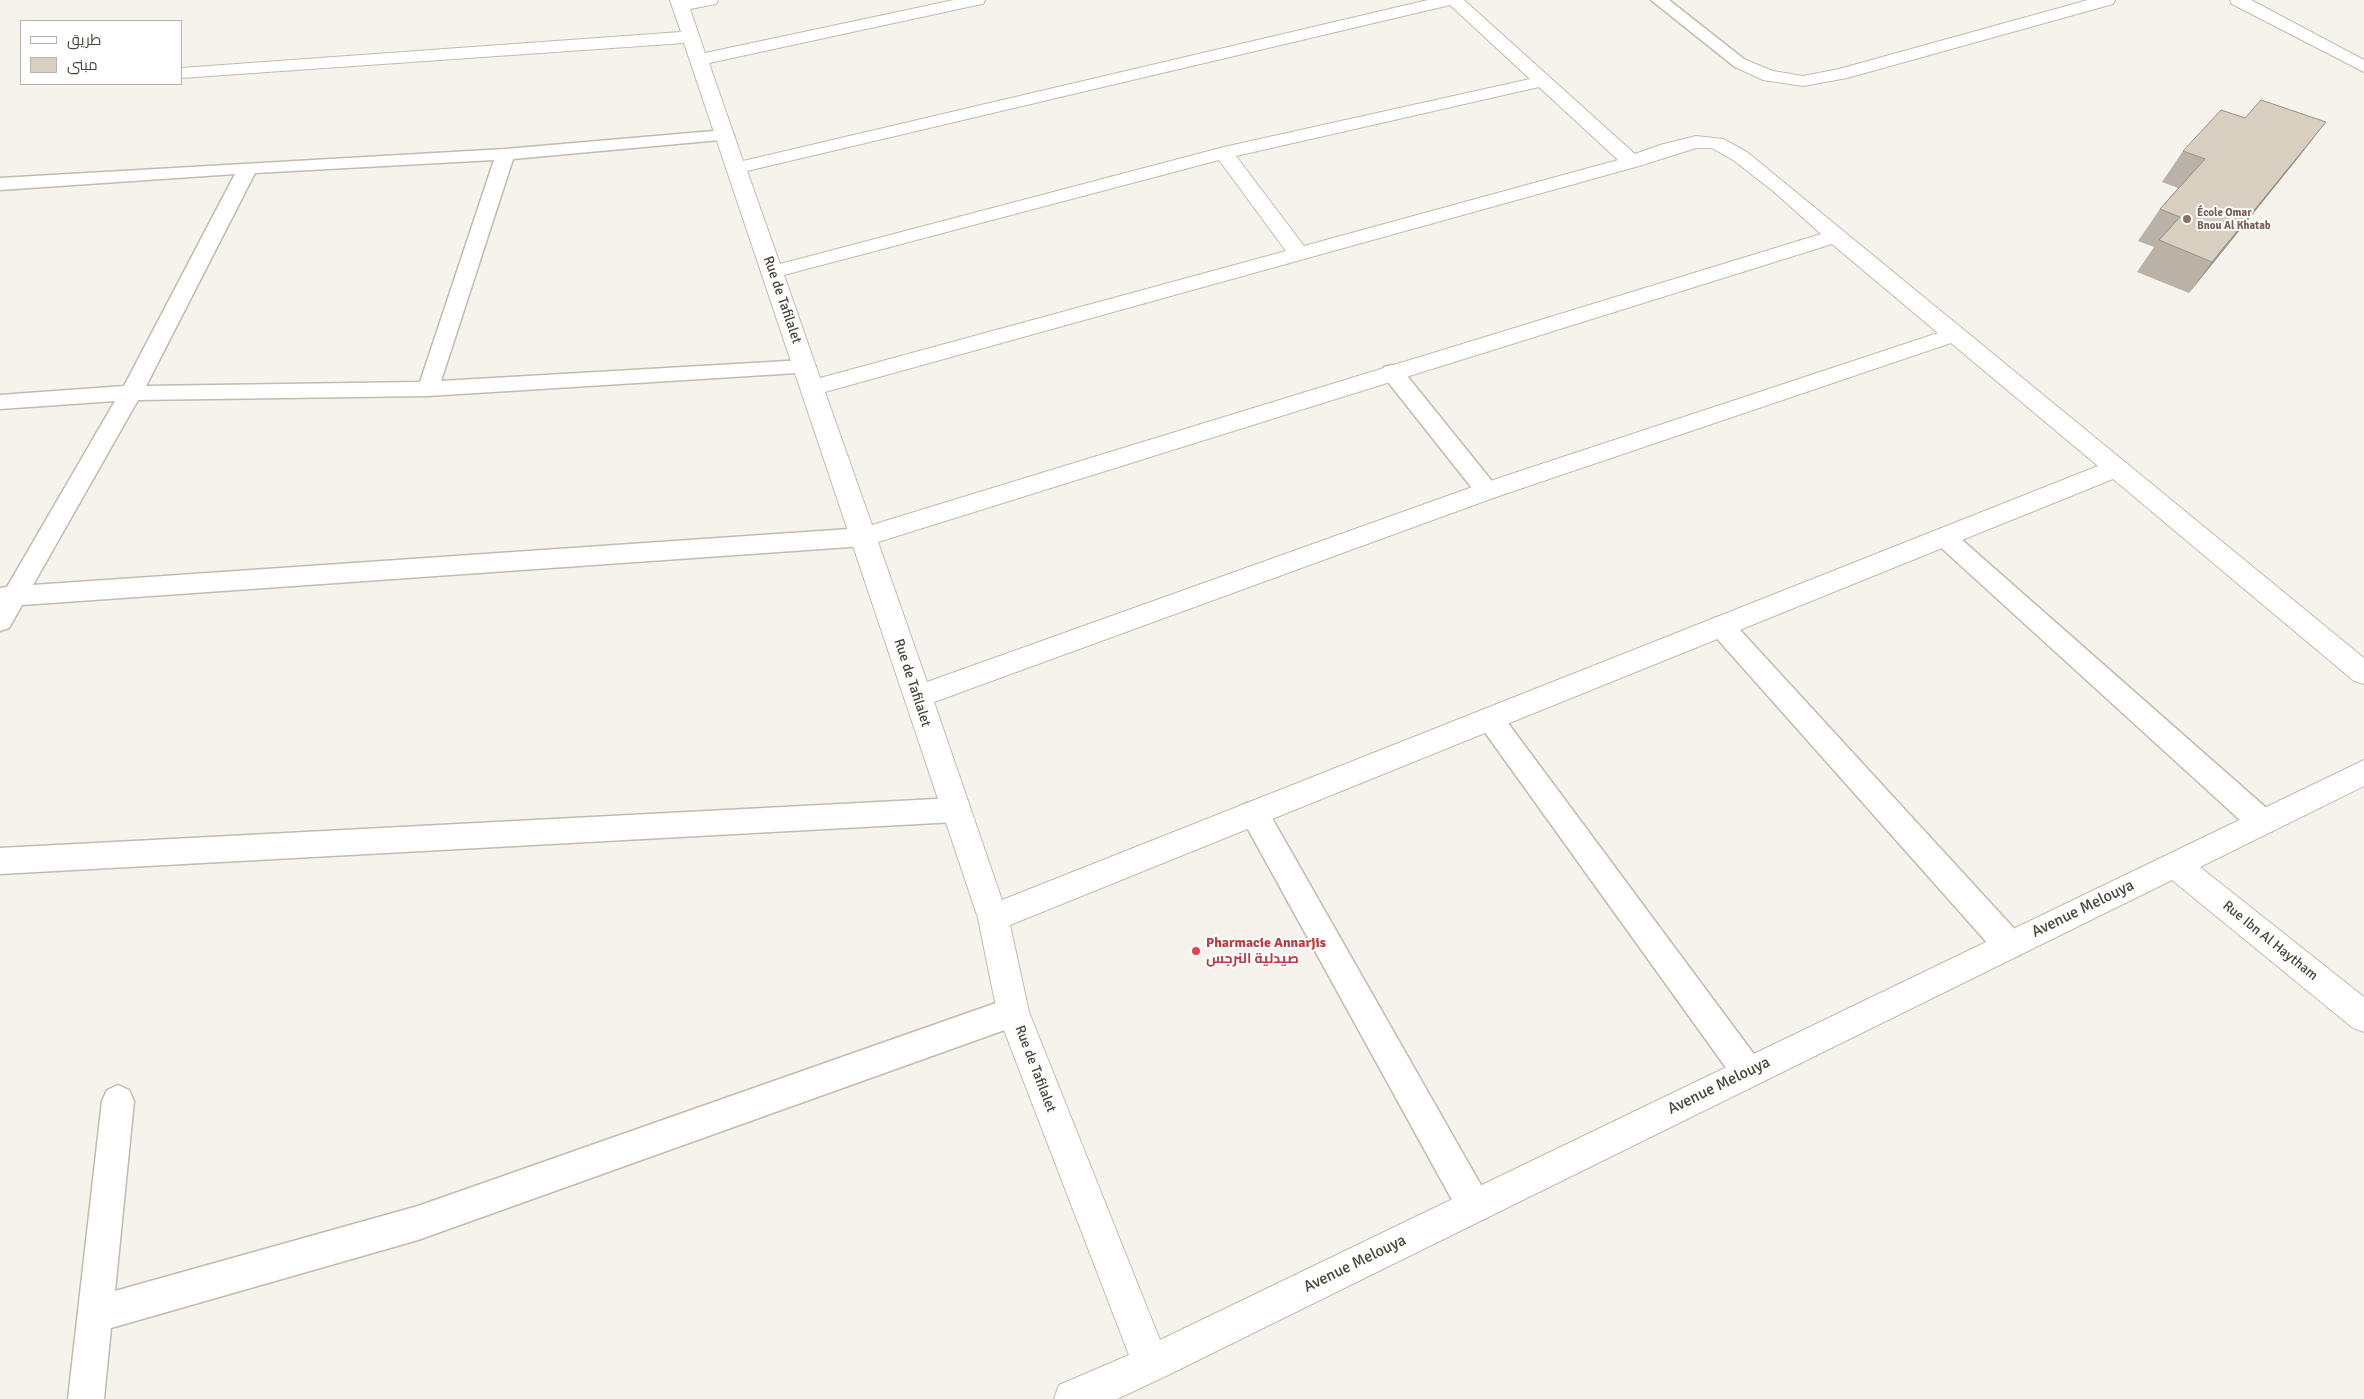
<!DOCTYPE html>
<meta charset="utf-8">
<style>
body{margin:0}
#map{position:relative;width:2364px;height:1399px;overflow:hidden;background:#f6f3ec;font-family:Signika,Cairo,sans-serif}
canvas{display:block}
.legend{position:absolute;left:20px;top:20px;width:162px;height:65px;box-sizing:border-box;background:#fff;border:1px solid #b7b4b0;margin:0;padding:6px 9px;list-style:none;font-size:15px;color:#4b4439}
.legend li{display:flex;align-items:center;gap:10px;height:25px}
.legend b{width:25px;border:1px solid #b7b4b0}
</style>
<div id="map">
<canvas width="2364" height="1399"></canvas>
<ul class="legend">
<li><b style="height:6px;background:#fff"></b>طريق</li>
<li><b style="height:14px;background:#d8cfc1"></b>مبنى</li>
</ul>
</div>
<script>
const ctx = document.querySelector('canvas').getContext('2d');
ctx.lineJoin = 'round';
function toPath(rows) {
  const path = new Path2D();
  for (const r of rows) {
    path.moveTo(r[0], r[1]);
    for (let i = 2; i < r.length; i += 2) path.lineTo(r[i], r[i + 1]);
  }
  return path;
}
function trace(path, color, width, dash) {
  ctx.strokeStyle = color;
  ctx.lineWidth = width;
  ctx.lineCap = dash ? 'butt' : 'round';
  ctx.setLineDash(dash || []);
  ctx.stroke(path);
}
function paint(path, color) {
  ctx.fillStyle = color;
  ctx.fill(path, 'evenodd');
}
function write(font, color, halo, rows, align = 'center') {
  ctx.font = font + ' Signika,Cairo,sans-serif';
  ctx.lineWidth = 4;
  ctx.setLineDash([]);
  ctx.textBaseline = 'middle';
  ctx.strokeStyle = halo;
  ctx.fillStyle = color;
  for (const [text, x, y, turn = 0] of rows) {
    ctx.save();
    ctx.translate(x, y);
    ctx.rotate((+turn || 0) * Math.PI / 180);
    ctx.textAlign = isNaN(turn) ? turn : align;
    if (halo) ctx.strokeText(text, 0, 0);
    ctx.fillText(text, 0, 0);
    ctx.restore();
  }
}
const lane = toPath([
 [1651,0,1669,0,1749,63,1747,67,1741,68,1735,67,1651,0],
 [725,130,731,131,734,135,731,139,513,159,441,381,805,360,813,362,816,367,813,372,428,396,138,400,33,585,864,528,872,531,876,537,872,543,864,546,22,605,9,628,0,631,0,588,7,587,115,401,0,409,0,395,124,386,235,174,0,190,0,178,505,149,725,130],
 [494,160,420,382,146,386,255,173,494,160],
 [1392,365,1400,367,1495,485,1499,491,1495,497,1487,499,1479,497,1384,377,1381,372,1384,367,1392,365],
 [1945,529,1953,532,2272,813,2276,822,2272,831,2262,834,2252,831,1937,544,1933,538,1937,532,1945,529],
 [1721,616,1730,619,2020,935,2024,945,2020,955,2009,959,1998,955,1712,633,1708,626,1712,619,1721,616],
 [1490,708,1499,711,1759,1061,1764,1072,1759,1083,1748,1088,1737,1083,1481,727,1477,719,1481,711,1490,708],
 [955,798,965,802,969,810,965,818,955,822,0,874,0,848,955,798],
 [1254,801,1264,804,1486,1194,1491,1206,1486,1218,1474,1223,1462,1218,1244,822,1240,813,1244,804,1254,801],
 [1013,997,1024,1002,1028,1012,1024,1022,1013,1027,418,1240,111,1328,104,1399,68,1399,102,1101,107,1090,118,1085,129,1090,134,1101,115,1291,418,1206,1013,997]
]);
const street = toPath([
 [670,0,718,0,716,4,690,9,705,53,954,0,985,0,983,4,977,5,709,63,743,161,1428,0,1464,0,1635,154,1660,145,1696,136,1723,139,1747,152,2364,658,2364,684,2354,681,2113,479,1010,925,1029,1012,1160,1340,2364,760,2364,786,2200,867,2364,997,2364,1032,2353,1028,2172,880,1164,1377,1117,1399,1054,1399,1059,1385,1129,1355,997,1012,978,918,684,43,181,78,181,68,681,32,670,0],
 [1450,5,1530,79,1224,147,780,264,747,171,1450,5],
 [1539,87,1618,160,1304,246,1236,156,1539,87],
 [1696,148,1712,148,1733,160,1773,191,1821,234,872,525,825,392,1639,166,1696,148],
 [1219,160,1286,251,820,378,784,275,1219,160],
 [1832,244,1938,333,1478,485,927,682,878,542,1832,244],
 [1951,343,2098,466,1002,900,934,702,1496,497,1951,343],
 [2088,0,2115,0,2113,4,1847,78,1803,86,1763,80,1735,67,1732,63,1735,59,1741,58,1773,71,1803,76,1839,69,2088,0],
 [2230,0,2251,0,2364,60,2364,72,2232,4,2230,0]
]);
trace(lane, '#c2bbae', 3);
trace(street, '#c2bbae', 2);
paint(lane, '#fff');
paint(street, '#fff');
paint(toPath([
 [2183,151,2302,153,2189,293,2137,272,2154,247,2138,241,2160,209,2178,188,2162,182]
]), '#bab2a6');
paint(toPath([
 [2326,122,2302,153,2189,293,2212,262]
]), '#979187');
const building = toPath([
 [2261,100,2326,122,2212,262,2159,240,2180,217,2160,209,2205,159,2183,151,2221,110,2245,118,2261,100]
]);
paint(building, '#d8cfc1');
trace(building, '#979187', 1);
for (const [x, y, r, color] of [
 [2187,219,5,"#8d6e63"],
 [1196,951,5,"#e0444e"]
]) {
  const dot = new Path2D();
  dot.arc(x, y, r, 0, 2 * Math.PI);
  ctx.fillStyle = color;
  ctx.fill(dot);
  trace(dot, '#fff', 2);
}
write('bold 11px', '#785e54', '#fff', [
 ["École Omar",2197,213],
 ["Bnou Al Khatab",2197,226]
], 'left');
write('14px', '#4b4439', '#fff', [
 ["Rue de Tafilalet",782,300,71],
 ["Rue de Tafilalet",912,683,72],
 ["Rue Ibn Al Haytham",2270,941,39],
 ["Rue de Tafilalet",1035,1069,69]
]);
write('bold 14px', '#be3a42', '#fff', [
 ["Pharmacie Annarjis",1206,943],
 ["صيدلية النرجس",1206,959]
], 'left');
write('16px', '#4b4439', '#fff', [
 ["Avenue Melouya",2083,909,-26],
 ["Avenue Melouya",1719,1086,-26],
 ["Avenue Melouya",1355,1264,-26]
]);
</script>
